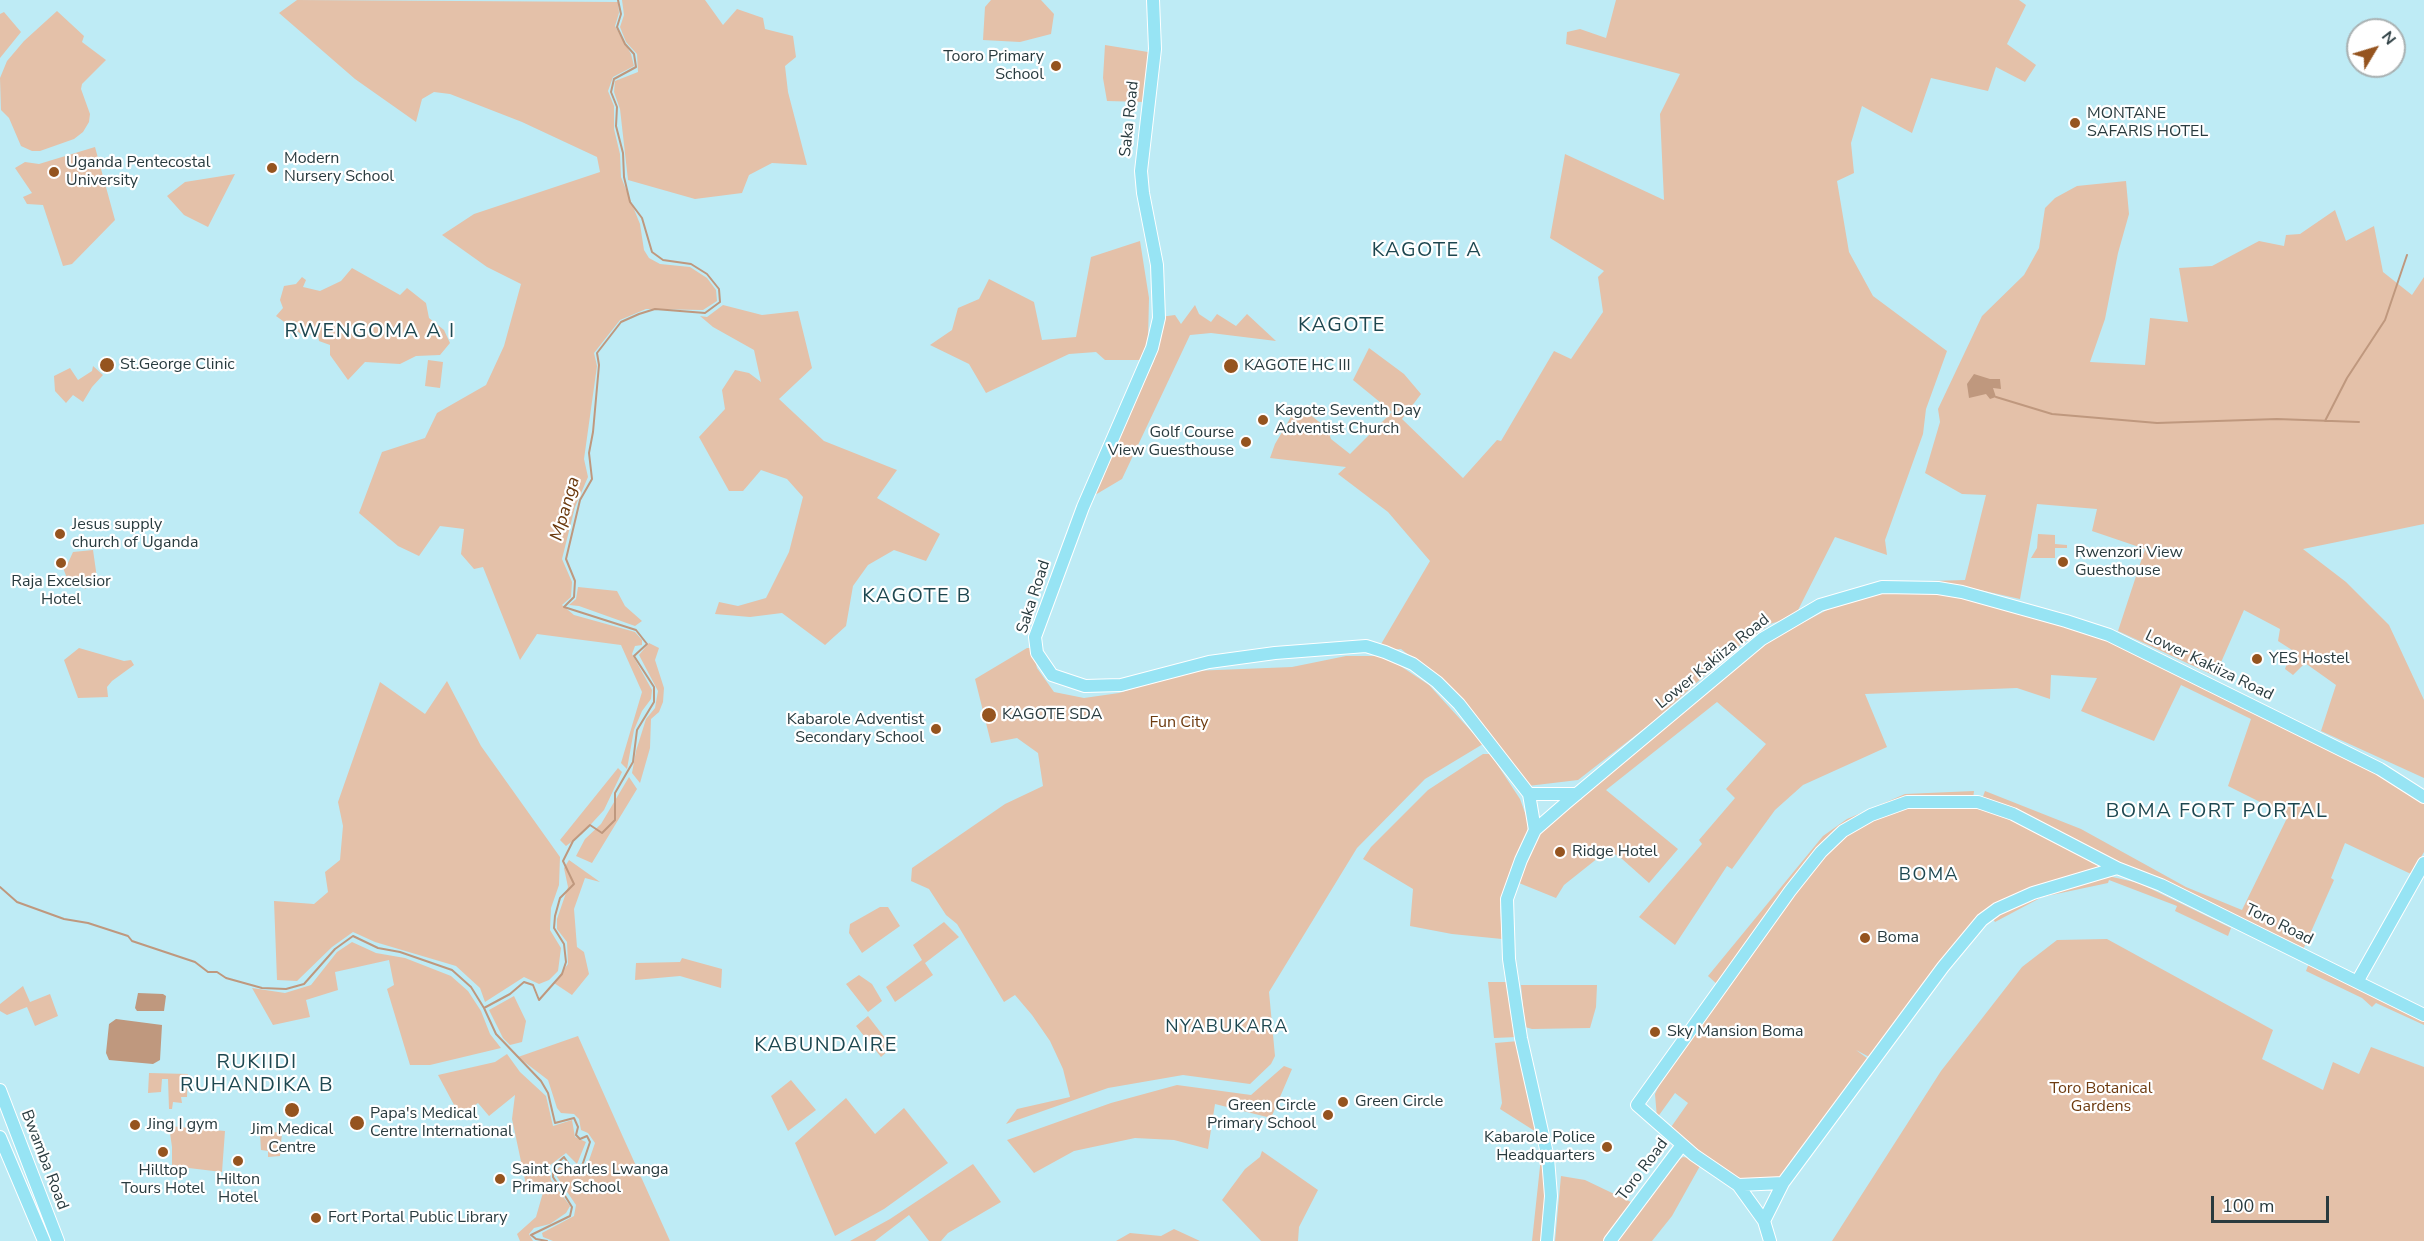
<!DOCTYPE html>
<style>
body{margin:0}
#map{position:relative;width:2424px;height:1241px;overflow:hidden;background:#beebf5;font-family:"Nunito Sans",sans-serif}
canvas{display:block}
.north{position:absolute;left:2346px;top:18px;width:60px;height:60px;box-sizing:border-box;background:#fff;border:2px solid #a9b1b2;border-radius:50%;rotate:52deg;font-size:16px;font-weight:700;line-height:24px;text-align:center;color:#293b3f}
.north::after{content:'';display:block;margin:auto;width:21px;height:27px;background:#95541f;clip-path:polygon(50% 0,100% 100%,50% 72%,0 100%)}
.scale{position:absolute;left:2211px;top:1196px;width:118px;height:27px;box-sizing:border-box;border:3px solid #293b3f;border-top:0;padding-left:8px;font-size:18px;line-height:21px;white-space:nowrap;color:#293b3f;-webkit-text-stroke:4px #fff;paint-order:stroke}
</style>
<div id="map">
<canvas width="2424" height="1241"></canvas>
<div class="north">N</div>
<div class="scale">100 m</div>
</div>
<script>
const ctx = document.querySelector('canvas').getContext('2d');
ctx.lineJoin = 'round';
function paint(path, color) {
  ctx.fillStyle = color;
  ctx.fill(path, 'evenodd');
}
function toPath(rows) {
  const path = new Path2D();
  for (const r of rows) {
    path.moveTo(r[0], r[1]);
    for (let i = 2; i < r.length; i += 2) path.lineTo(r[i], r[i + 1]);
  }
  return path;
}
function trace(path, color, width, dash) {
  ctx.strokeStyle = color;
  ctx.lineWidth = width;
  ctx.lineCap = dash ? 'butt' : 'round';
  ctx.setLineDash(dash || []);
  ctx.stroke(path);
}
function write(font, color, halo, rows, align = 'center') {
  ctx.font = font + ' "Nunito Sans",sans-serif';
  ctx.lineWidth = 4.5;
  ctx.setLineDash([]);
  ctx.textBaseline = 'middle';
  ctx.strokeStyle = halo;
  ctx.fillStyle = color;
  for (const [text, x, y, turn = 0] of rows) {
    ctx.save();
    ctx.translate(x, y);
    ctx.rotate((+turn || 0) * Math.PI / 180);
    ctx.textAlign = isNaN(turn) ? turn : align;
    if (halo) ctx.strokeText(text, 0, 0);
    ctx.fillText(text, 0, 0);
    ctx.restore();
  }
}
paint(toPath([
 [297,0,618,2,619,13,615,26,631,54,634,66,613,77,608,91,614,106,614,129,620,154,621,177,640,224,644,250,649,258,660,264,690,267,707,278,716,290,717,301,703,310,646,309,620,320,594,353,597,366,584,459,588,477,575,507,562,559,572,582,571,597,562,605,574,615,635,632,642,640,642,645,635,646,632,654,652,690,651,699,642,711,634,730,627,769,621,763,642,692,621,645,537,634,520,660,483,567,474,569,461,554,464,529,440,526,419,556,398,546,359,513,382,452,425,438,437,413,486,385,504,346,521,284,487,267,442,235,474,214,600,172,597,157,522,122,450,94,434,92,422,99,416,122,355,79,279,13],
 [622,0,705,0,723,25,737,9,763,18,765,29,793,36,796,57,785,66,788,92,807,165,772,163,749,175,742,193,695,199,628,180,620,109,614,92,615,81,638,72,637,54,626,42,620,27,624,15],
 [991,0,1041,0,1054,14,1051,34,1020,42,983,40,985,7],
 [1616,0,2019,0,2026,5,2007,44,2036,65,2025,82,1996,67,1988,91,1931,78,1912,133,1862,106,1851,143,1854,173,1837,181,1849,252,1873,296,1947,351,1926,409,1923,434,1885,540,1887,555,1835,537,1795,616,1770,624,1731,652,1654,721,1578,780,1528,786,1503,750,1445,683,1401,649,1377,651,1430,561,1388,512,1338,474,1346,467,1270,458,1275,444,1298,405,1328,429,1331,439,1350,454,1392,412,1353,380,1369,348,1404,374,1421,394,1402,419,1463,478,1497,440,1501,441,1554,351,1571,359,1603,312,1598,277,1604,271,1550,238,1565,154,1664,200,1660,114,1680,74,1566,44,1567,32,1580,29,1606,38],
 [57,11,84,36,82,42,106,60,82,84,81,89,90,114,89,122,83,132,74,139,40,151,32,151,21,146,9,118,1,110,0,78,7,61,24,41],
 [4,12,21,32,0,58,0,14],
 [1105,45,1148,52,1144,102,1107,101,1103,78],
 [95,147,115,220,72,264,63,266,43,205,27,204,23,197,32,193,15,168,25,162,39,164],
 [235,174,208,227,184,215,167,196,185,182],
 [2126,181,2129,214,2118,253,2105,319,2090,362,2145,365,2150,318,2188,322,2179,268,2212,266,2259,241,2284,246,2286,235,2300,234,2335,210,2346,241,2374,226,2383,272,2412,295,2424,277,2424,524,2303,549,2346,582,2389,625,2424,700,2424,778,2321,731,2336,685,2305,663,2293,675,2285,669,2292,650,2278,641,2280,629,2244,610,2215,676,2118,631,2145,549,2092,531,2097,509,2037,504,2020,599,1962,586,1896,582,1965,580,1986,495,1962,494,1925,473,1940,422,1938,409,1982,316,2024,275,2039,248,2045,208,2055,198,2077,186],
 [1140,241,1149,298,1148,340,1140,360,1105,360,1096,352,1069,354,986,393,969,364,930,345,952,330,958,308,979,299,989,279,1034,302,1042,340,1076,337,1091,257],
 [352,268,400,295,407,288,426,303,429,318,444,330,450,343,440,355,416,356,400,364,365,362,348,380,330,355,330,345,319,341,318,335,301,334,276,316,283,308,280,300,284,286,296,284,302,277,306,280,303,287,320,291,341,281],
 [723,305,762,315,798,311,812,368,779,399,824,441,897,470,877,498,940,534,926,561,894,550,868,565,853,586,846,626,825,645,782,613,750,617,715,614,719,602,738,606,766,598,789,552,803,497,787,479,761,470,743,491,729,491,699,437,725,409,722,390,735,370,749,373,761,382,754,350,713,327,700,316,707,317],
 [1195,305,1199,314,1211,322,1217,314,1236,326,1247,314,1276,341,1211,333,1190,335,1122,479,1095,495,1094,492,1154,361,1159,340,1160,317,1175,315,1181,324],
 [428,360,443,362,440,388,425,386],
 [93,366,103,375,92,387,83,402,73,395,66,403,55,391,54,376,70,368,78,380,92,371],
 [2038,534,2055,535,2055,544,2067,545,2067,548,2055,548,2055,558,2031,558,2037,548],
 [93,550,97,578,85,589,79,579,68,581,62,565,68,563,73,552],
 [578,587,617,591,625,606,642,621,635,626,579,606,569,605,576,599],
 [1881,591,1941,592,2002,604,2116,642,2377,771,2424,801,2424,852,2411,874,2345,843,2331,878,2334,880,2302,952,1981,802,1985,791,2081,829,2186,887,2242,910,2288,816,2228,786,2251,719,2181,685,2154,741,2081,711,2097,678,2051,675,2050,699,2017,688,1865,694,1887,747,1803,785,1775,810,1732,869,1727,866,1675,945,1639,917,1702,844,1699,840,1735,798,1726,789,1766,744,1717,702,1606,790,1678,849,1649,883,1621,858,1608,850,1564,885,1556,898,1519,883,1524,865,1541,831,1589,787,1642,747,1771,639,1831,608],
 [649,643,659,648,655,660,664,688,663,702,659,712,651,719,650,748,640,783,632,773,636,751,646,719,655,708,658,691,639,655],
 [79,648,124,661,131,660,134,665,112,681,107,687,108,697,78,698,64,660],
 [1027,648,1032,648,1037,668,1054,692,1084,698,1119,693,1192,671,1292,667,1346,656,1377,656,1399,665,1429,685,1483,744,1425,779,1357,848,1269,992,1275,1056,1271,1064,1250,1084,1183,1075,1108,1088,1006,1124,1017,1109,1070,1097,1063,1069,1050,1041,1032,1015,1015,995,1004,1002,957,924,946,915,929,889,911,881,912,868,1005,804,1043,786,1038,753,1017,738,991,743,975,679],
 [447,681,481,746,560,857,559,885,551,908,550,930,561,948,558,971,549,980,539,984,524,977,485,1002,480,988,456,966,375,942,353,932,332,947,297,981,277,980,274,901,314,904,328,892,325,872,340,860,343,826,338,802,380,682,425,714],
 [1483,754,1490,754,1495,761,1520,799,1528,821,1527,837,1503,891,1500,907,1502,939,1452,934,1410,926,1413,889,1363,859,1371,847,1428,790],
 [618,768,622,772,604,810,582,834,566,846,560,840],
 [629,777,637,789,592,863,576,856,585,839,601,824],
 [1974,791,1973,799,1937,797,1841,830,1718,985,1708,976,1823,836,1847,819,1905,794],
 [1932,802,2009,814,2073,847,2092,863,2109,870,1997,909,1875,1060,1856,1050,1871,1061,1789,1174,1769,1184,1739,1182,1669,1130,1688,1103,1675,1093,1657,1118,1655,1094,1670,1062,1821,854,1846,832,1907,805],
 [569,860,600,882,585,878,574,909,577,947,584,952,589,974,572,995,554,983,568,964,567,942,557,929,557,919,568,887,564,868],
 [2108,876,2139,883,2231,928,2228,936,2175,911,2177,906,2109,880,2108,883,2042,897,1995,922,1991,916,2035,894],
 [880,907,888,907,900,926,862,953,849,933,850,924],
 [944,922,959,937,925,963,933,975,895,1002,886,987,922,960,913,945],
 [2107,939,2273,1030,2262,1059,2323,1090,2333,1062,2359,1074,2371,1047,2424,1067,2424,1241,1832,1241,1941,1071,2022,967,2057,940],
 [352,942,376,953,405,958,451,976,468,991,481,1011,490,1034,501,1048,430,1065,410,1065,387,989,394,985,389,960,335,972,338,990,306,1000,310,1017,273,1025,252,988,285,993,311,985,337,952],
 [682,958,722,969,721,988,680,976,635,980,636,963,680,962],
 [2309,963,2424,1019,2424,1025,2376,1003,2372,1007,2362,998,2306,971],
 [859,975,872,984,882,1001,868,1012,846,984],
 [1488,982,1509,982,1517,1037,1494,1038],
 [1521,985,1597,985,1596,1007,1590,1028,1532,1029,1525,1027],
 [23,986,30,1002,50,994,58,1016,35,1026,27,1007,7,1015,0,1011,0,1004],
 [514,996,526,1021,522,1042,510,1045,503,1038,489,1010],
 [868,1016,892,1047,881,1057,856,1026],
 [578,1036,623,1137,670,1241,553,1241,543,1237,542,1233,574,1216,576,1205,557,1177,557,1169,565,1163,572,1172,579,1174,586,1169,595,1143,588,1133,581,1130,579,1119,574,1114,561,1113,557,1108,548,1080,518,1057],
 [1519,1041,1541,1135,1500,1109,1502,1103,1495,1043],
 [507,1054,520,1072,546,1096,553,1126,572,1120,575,1137,586,1142,577,1164,566,1153,549,1166,551,1180,570,1206,566,1213,550,1224,534,1228,529,1234,533,1241,520,1241,517,1234,536,1217,544,1189,526,1185,512,1119,515,1095,489,1116,478,1103,460,1116,438,1075,495,1062],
 [1284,1066,1292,1069,1271,1118,1215,1104,1208,1149,1174,1140,1135,1138,1074,1151,1034,1173,1007,1140,1111,1103,1177,1085,1251,1095],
 [149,1073,188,1074,187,1097,181,1097,182,1103,173,1102,172,1109,169,1109,168,1079,162,1079,161,1092,148,1093],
 [791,1080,816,1110,788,1131,771,1096],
 [846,1098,875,1134,904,1108,948,1163,884,1209,835,1236,795,1143],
 [169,1126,225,1131,222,1172,172,1166,172,1147],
 [282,1132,280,1156,268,1157,268,1151,261,1150,260,1133],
 [1542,1148,1547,1191,1544,1241,1532,1241],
 [1262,1151,1318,1190,1299,1227,1298,1241,1261,1241,1222,1200,1245,1169,1260,1157],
 [1683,1157,1696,1159,1700,1166,1672,1216,1652,1241,1617,1241,1672,1164],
 [973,1164,1001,1202,948,1233,941,1241,929,1241,909,1215,875,1241,850,1241,890,1219],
 [1561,1176,1585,1180,1631,1202,1604,1241,1555,1241],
 [1174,1229,1200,1241,1116,1241,1130,1233,1161,1236]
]), '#e4c1a9');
paint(toPath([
 [1974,374,1990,379,2000,379,2001,389,1993,388,1996,397,1990,399,1986,394,1969,398,1967,384],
 [138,993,163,994,166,996,164,1011,137,1011,135,1008],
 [116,1019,162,1025,160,1060,153,1064,109,1060,106,1053,109,1024]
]), '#bf987e');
trace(toPath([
 [1996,397,2052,414,2157,423,2277,419,2359,422],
 [2325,421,2347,378,2385,320,2407,255],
 [0,887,17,902,64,919,88,923,128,936,132,941,195,962,208,972,217,972,226,978,262,988,286,989,304,984,335,949,353,936,378,948,400,952,452,970,471,987,484,1008],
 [547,1241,536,1239,531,1235,570,1216,572,1207,553,1177,553,1167,564,1157,570,1166,582,1166,590,1142,587,1136,580,1139,576,1135,578,1127,574,1118,555,1123,548,1093,541,1081,496,1034,484,1008,510,994,524,982,533,985,539,1000,562,974,566,962,564,944,554,928,555,916,560,898,574,884,563,861,573,841,590,825,602,833,615,820,615,793,633,762,637,730,654,702,654,687,634,656,647,644,636,630,564,607,574,597,575,581,566,559,580,500,592,479,589,453,593,432,599,365,597,353,621,322,639,314,655,309,705,313,720,302,719,289,707,274,691,264,663,260,652,252,642,218,630,202,624,177,623,153,616,126,617,107,611,92,614,79,636,67,634,54,625,44,617,27,621,14,618,0]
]), '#bf987e', 2);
const major = toPath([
 [1153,0,1155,49,1141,171,1143,193,1157,265,1159,318,1152,348,1083,507,1035,637,1037,653,1052,675,1085,686,1121,685,1209,662,1275,653,1366,646,1385,652,1413,664,1437,682,1459,704,1529,794,1535,830],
 [1529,794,1577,794],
 [2357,982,2424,863],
 [0,1090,58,1241],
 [0,1137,44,1241],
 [1738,1185,1783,1183],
 [1764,1221,1783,1183,1943,967,1982,920,1997,909,2033,893,2117,868],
 [1547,1241,1551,1196,1548,1158,1521,1038,1509,959,1507,899,1521,860,1535,830,1566,803,1762,639,1820,605,1882,587,1938,588,1962,592,2066,621,2109,635,2380,769,2424,797],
 [1610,1241,1682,1145],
 [1770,1241,1764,1221,1738,1185,1694,1155,1637,1105,1790,891,1821,852,1843,831,1871,815,1907,802,1978,802,2013,814,2117,868,2161,885,2424,1015]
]);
trace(major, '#fff', 14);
trace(major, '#97e4f4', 12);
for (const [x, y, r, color] of [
 [1056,66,6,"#95541f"],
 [2075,123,6,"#95541f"],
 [272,168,6,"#95541f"],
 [54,172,6,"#95541f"],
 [107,365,8,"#95541f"],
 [1231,366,8,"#95541f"],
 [1263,420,6,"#95541f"],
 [1246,442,6,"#95541f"],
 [60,534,6,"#95541f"],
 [2063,562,6,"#95541f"],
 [61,563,6,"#95541f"],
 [2257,659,6,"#95541f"],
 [989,715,8,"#95541f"],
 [936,729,6,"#95541f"],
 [1560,852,6,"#95541f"],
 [1865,938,6,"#95541f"],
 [1655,1032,6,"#95541f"],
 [1343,1102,6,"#95541f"],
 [292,1110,8,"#95541f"],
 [1328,1115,6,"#95541f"],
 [357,1123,8,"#95541f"],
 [135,1125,6,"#95541f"],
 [1607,1147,6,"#95541f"],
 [163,1152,6,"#95541f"],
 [238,1161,6,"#95541f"],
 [500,1179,6,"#95541f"],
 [316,1218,6,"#95541f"]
]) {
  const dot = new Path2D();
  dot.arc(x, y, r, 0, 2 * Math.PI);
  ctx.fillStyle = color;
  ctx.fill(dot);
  trace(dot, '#fff', 2);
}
write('16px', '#293b3f', '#fff', [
 ["Tooro Primary",1044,57,"right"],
 ["School",1044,75,"right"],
 ["MONTANE",2087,114],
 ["SAFARIS HOTEL",2087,132],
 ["Modern",284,159],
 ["Nursery School",284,177],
 ["Uganda Pentecostal",66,163],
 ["University",66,181],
 ["St.George Clinic",120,365],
 ["KAGOTE HC III",1244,366],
 ["Kagote Seventh Day",1275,411],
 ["Adventist Church",1275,429],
 ["Golf Course",1234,433,"right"],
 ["View Guesthouse",1234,451,"right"],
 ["Jesus supply",72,525],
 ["church of Uganda",72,543],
 ["Rwenzori View",2075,553],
 ["Guesthouse",2075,571],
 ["Raja Excelsior",61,582,"center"],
 ["Hotel",61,600,"center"],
 ["YES Hostel",2269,659],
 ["KAGOTE SDA",1002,715],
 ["Kabarole Adventist",924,720,"right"],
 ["Secondary School",924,738,"right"],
 ["Ridge Hotel",1572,852],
 ["Boma",1877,938],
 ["Sky Mansion Boma",1667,1032],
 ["Green Circle",1355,1102],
 ["Green Circle",1316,1106,"right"],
 ["Primary School",1316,1124,"right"],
 ["Papa's Medical",370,1114],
 ["Centre International",370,1132],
 ["Jing I gym",147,1125],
 ["Jim Medical",292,1130,"center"],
 ["Centre",292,1148,"center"],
 ["Kabarole Police",1595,1138,"right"],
 ["Headquarters",1595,1156,"right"],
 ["Saint Charles Lwanga",512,1170],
 ["Primary School",512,1188],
 ["Hilltop",163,1171,"center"],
 ["Tours Hotel",163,1189,"center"],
 ["Hilton",238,1180,"center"],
 ["Hotel",238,1198,"center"],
 ["Fort Portal Public Library",328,1218]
], 'left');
write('16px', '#293b3f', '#fff', [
 ["Saka Road",1130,119,-84],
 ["Saka Road",1034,597,-72],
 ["Lower Kakiiza Road",1713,662,-39],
 ["Lower Kakiiza Road",2209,666,26],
 ["Toro Road",2279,925,26],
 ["Bwamba Road",44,1160,69],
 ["Toro Road",1643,1170,-53]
]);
write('16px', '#6d3b10', '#fff', [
 ["Fun City",1179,723],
 ["Toro Botanical",2101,1089],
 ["Gardens",2101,1107]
]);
write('italic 18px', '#69370b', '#fff', [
 ["Mpanga",566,509,-74]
]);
ctx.letterSpacing = '1.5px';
write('18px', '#1d4750', '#fff', [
 ["BOMA",1929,876],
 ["NYABUKARA",1227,1028]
]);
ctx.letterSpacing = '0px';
ctx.letterSpacing = '1.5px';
write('20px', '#1d4750', '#fff', [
 ["KAGOTE A",1427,251],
 ["KAGOTE",1342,326],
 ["RWENGOMA A I",370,332],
 ["KAGOTE B",917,597],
 ["BOMA FORT PORTAL",2217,812],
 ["KABUNDAIRE",826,1046],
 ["RUKIIDI",257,1063],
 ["RUHANDIKA B",257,1086]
]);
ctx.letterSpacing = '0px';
</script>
